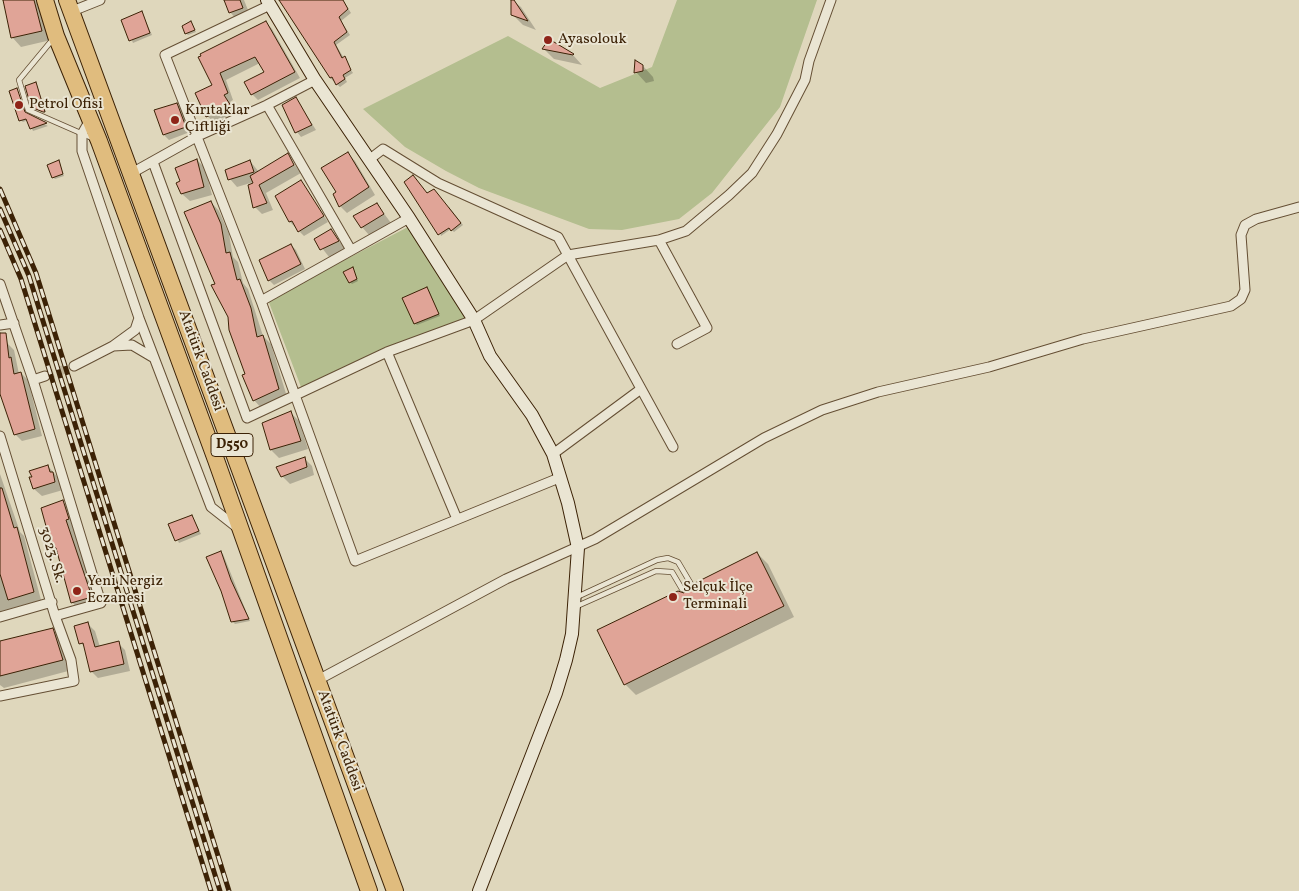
<!DOCTYPE html>
<meta charset="utf-8">
<style>
body{margin:0}
canvas{display:block;background:#dfd7bc}
</style>
<canvas width="1299" height="891"></canvas>
<script>
const ctx = document.querySelector('canvas').getContext('2d');
ctx.lineJoin = 'round';
function paint(path, color) {
  ctx.fillStyle = color;
  ctx.fill(path, 'evenodd');
}
function toPath(rows) {
  const path = new Path2D();
  for (const r of rows) {
    path.moveTo(r[0], r[1]);
    for (let i = 2; i < r.length; i += 2) path.lineTo(r[i], r[i + 1]);
  }
  return path;
}
function trace(path, color, width, dash) {
  ctx.strokeStyle = color;
  ctx.lineWidth = width;
  ctx.lineCap = dash ? 'butt' : 'round';
  ctx.setLineDash(dash || []);
  ctx.stroke(path);
}
function write(font, color, halo, rows, align = 'center') {
  ctx.font = font + ' Vollkorn,serif';
  ctx.lineWidth = 4;
  ctx.setLineDash([]);
  ctx.textBaseline = 'middle';
  ctx.strokeStyle = halo;
  ctx.fillStyle = color;
  for (const [text, x, y, turn = 0] of rows) {
    ctx.save();
    ctx.translate(x, y);
    ctx.rotate((+turn || 0) * Math.PI / 180);
    ctx.textAlign = isNaN(turn) ? turn : align;
    if (halo) ctx.strokeText(text, 0, 0);
    ctx.fillText(text, 0, 0);
    ctx.restore();
  }
}
paint(toPath([
 [677,0,817,0,780,107,712,193,679,219,622,230,589,229,479,188,446,171,405,147,363,109,508,36,600,88,652,67],
 [408,227,465,318,301,387,268,300]
]), '#b4be8f');
paint(toPath([
 [4,0,40,0,51,40,21,47,12,37],
 [225,0,244,0,250,15,237,20,230,12],
 [280,0,343,0,351,13,341,21,350,35,336,45,353,73,345,78,347,82,340,87,330,78],
 [512,0,521,7,536,30,523,25,512,14],
 [142,13,152,35,133,43,123,20],
 [191,22,196,32,188,35,186,33],
 [266,22,272,29,300,78,258,100,252,94,265,73,260,63,226,80,233,100,230,102,236,112,214,122,207,116,214,86,200,58],
 [550,41,573,55,582,65,554,59,544,49],
 [643,66,653,77,654,81,646,83,636,72],
 [35,83,37,86,46,112,32,106],
 [17,90,26,114,48,126,33,131,28,120,23,122,20,120],
 [296,99,316,130,301,137,297,132],
 [177,104,182,109,190,132,169,140,164,135,156,111],
 [348,154,355,161,375,195,347,213,340,206,338,193],
 [287,155,301,173,266,193,273,210,262,214,255,207,254,182,237,187,230,179,250,161,259,172],
 [197,160,205,168,212,195,190,201,182,194],
 [59,161,64,176,55,179,53,177],
 [301,182,328,222,304,236,290,222],
 [427,194,448,209,449,207,463,225,454,232,451,229,441,236],
 [211,202,219,211,229,234,233,257,238,262,243,283,248,289,263,336,271,344,287,397,262,409,254,400,229,316,216,285],
 [377,204,391,223,369,235,362,227],
 [331,230,345,249,329,257,315,239],
 [291,245,296,250,305,269,274,285,269,280],
 [353,269,358,281,352,284,350,282],
 [429,291,440,316,417,325,415,323],
 [0,343,7,343,14,350,19,374,21,373,28,380,42,436,22,441,15,434,0,386],
 [291,413,299,421,308,449,279,458,271,450],
 [304,458,312,466,314,475,290,484,282,476],
 [48,466,61,481,63,490,42,496,34,489],
 [0,474,20,532,24,536,41,600,2,611,4,615,0,616],
 [63,502,70,509,75,526,73,527,99,605,79,610,72,602,58,553,53,548],
 [192,516,201,534,179,543,170,525],
 [221,552,223,554,250,621,235,624,233,622],
 [757,553,768,564,794,617,636,695,625,684,684,594],
 [88,624,95,631,100,647,118,643,125,650,130,671,98,678,91,671,86,648,81,643],
 [52,629,63,640,72,670,4,688,0,685,0,643]
]), '#0003');
const building = toPath([
 [3,0,34,0,42,31,11,38,3,0],
 [224,0,240,0,243,8,229,13,224,0],
 [279,0,343,0,348,9,339,17,347,32,334,42,342,58,345,56,351,70,343,75,345,79,336,85,332,77,330,78,279,0],
 [511,0,514,0,528,21,511,15,511,0],
 [142,11,150,33,129,41,121,20,142,11],
 [191,21,195,30,185,34,182,26,191,21],
 [266,21,295,72,251,95,244,82,264,72,255,57,220,73,228,93,224,95,231,106,206,117,195,93,212,85,198,57,201,56,200,54,266,21],
 [549,39,574,54,573,55,542,49,549,39],
 [635,60,643,65,643,71,634,73,635,60],
 [36,82,45,112,43,112,31,107,25,86,36,82],
 [17,88,25,112,47,123,30,129,26,119,19,121,9,91,17,88],
 [296,97,312,125,295,133,282,105,296,97],
 [177,103,186,127,163,135,154,110,177,103],
 [348,152,369,187,339,207,333,194,336,192,321,168,348,152],
 [288,153,294,165,259,185,267,203,253,208,248,185,253,183,250,176,288,153],
 [197,159,204,187,181,194,176,183,180,181,175,168,197,159],
 [59,160,63,174,52,178,47,165,59,160],
 [250,160,254,172,228,180,225,170,250,160],
 [413,175,427,193,434,189,461,223,451,231,449,228,438,235,404,182,413,175],
 [301,180,324,216,298,232,292,221,289,222,275,196,301,180],
 [211,201,221,224,226,253,230,252,237,280,240,279,251,308,257,337,263,335,279,389,253,401,242,375,245,374,229,330,228,317,211,285,215,284,184,212,211,201],
 [377,203,384,214,361,228,353,216,377,203],
 [331,229,339,241,320,250,314,239,331,229],
 [291,244,301,264,268,281,259,260,291,244],
 [353,267,357,279,349,283,343,272,353,267],
 [427,287,439,314,414,324,402,298,427,287],
 [0,333,6,333,9,358,11,357,14,374,21,372,35,429,14,435,0,394,0,333],
 [291,411,301,441,270,450,262,423,291,411],
 [305,457,307,467,281,477,276,467,305,457],
 [48,465,50,472,53,472,55,482,33,489,29,477,32,477,29,471,48,465],
 [0,488,2,488,14,528,17,527,34,592,8,600,0,574,0,488],
 [63,500,69,519,66,520,92,597,71,603,56,548,52,548,41,508,63,500],
 [192,515,199,531,175,541,168,524,192,515],
 [221,551,231,580,249,619,231,622,221,591,206,557,221,551],
 [757,552,784,606,624,685,597,630,678,591,684,593,686,587,693,588,695,583,757,552],
 [88,622,95,647,119,641,124,664,90,672,83,643,79,644,74,626,88,622],
 [53,628,63,660,0,676,0,641,53,628]
]);
paint(building, '#e0a497');
trace(building, '#3c2206', 1);
trace(toPath([
 [45,376,74,366]
]), '#beb398', 9, [9, 4.5]);
const lane = toPath([
 [53,39,19,80,28,110,92,138],
 [577,597,657,560,668,558,678,562,691,584],
 [575,607,656,571,672,572,682,589]
]);
const street = toPath([
 [270,5,165,55,261,301,355,561,559,478],
 [70,12,100,0],
 [267,105,351,250],
 [90,120,82,134,82,151,139,318,211,507,239,529],
 [370,159,383,149,438,183,558,237,673,447],
 [153,162,247,418,387,352,474,320,568,255,659,240,686,231,729,195,752,173,777,134,805,80,809,61,831,0],
 [130,174,198,136,267,105,315,80],
 [659,240,707,328,677,344],
 [0,284,33,380,101,603,55,616],
 [261,301,409,218],
 [139,318,135,330,113,346,132,345,154,358],
 [0,325,14,323],
 [387,352,457,519],
 [74,366,113,346],
 [33,380,45,376],
 [0,436,55,616,71,660,74,681,0,696],
 [553,454,641,389],
 [0,617,52,602],
 [316,681,506,579,595,539,764,438,822,410,878,392,989,367,1083,339,1231,306,1241,299,1245,290,1241,235,1245,225,1256,219,1299,207]
]);
const secondary = toPath([
 [267,0,315,80,409,218,474,320,490,356,532,415,553,454,568,503,578,548,572,634,566,660,556,693,479,891]
]);
const highway = toPath([
 [45,0,56,36,99,141,216,460,369,891],
 [67,0,395,891]
]);
trace(lane, '#654f34', 6);
trace(street, '#654f34', 11);
trace(secondary, '#3c2206', 14);
trace(highway, '#3c2206', 18);
trace(lane, '#eae5d3', 4.5);
trace(street, '#eae5d3', 9);
trace(secondary, '#eae5d3', 12);
trace(highway, '#e0bc7e', 16);
const rail = toPath([
 [0,189,36,273,229,891],
 [0,209,29,276,220,891],
 [0,230,21,279,211,891]
]);
trace(rail, '#3c2206', 5);
trace(rail, '#eae5d3', 3, [9]);
for (const [x, y, r, color] of [
 [548,40,5,"#8f2418"],
 [19,105,5,"#8f2418"],
 [175,120,5,"#8f2418"],
 [77,591,5,"#8f2418"],
 [673,597,5,"#8f2418"]
]) {
  const dot = new Path2D();
  dot.arc(x, y, r, 0, 2 * Math.PI);
  ctx.fillStyle = color;
  ctx.fill(dot);
  trace(dot, '#eae5d3', 2);
}
for (const [x, y, w] of [
 [232,445,42]
]) {
  const box = new Path2D();
  box.roundRect(x - w / 2, y - 11.5, w, 23, 4);
  ctx.fillStyle = '#eae5d3';
  ctx.fill(box);
  trace(box, '#3c2206', 1);
}
write('bold 14px', '#3c2206', null, [
 ["D550",232,445]
]);
write('15px', '#3c2206', '#eae5d3', [
 ["Ayasolouk",558,40],
 ["Petrol Ofisi",29,105],
 ["Kırıtaklar",185,111],
 ["Çiftliği",185,128],
 ["Yeni Nergiz",87,582],
 ["Eczanesi",87,599],
 ["Selçuk İlçe",683,588],
 ["Terminali",683,605]
], 'left');
write('15px', '#3c2206', '#eae5d3', [
 ["Atatürk Caddesi",200,361,70],
 ["3023. Sk.",51,555,73],
 ["Atatürk Caddesi",339,741,70]
]);
</script>
